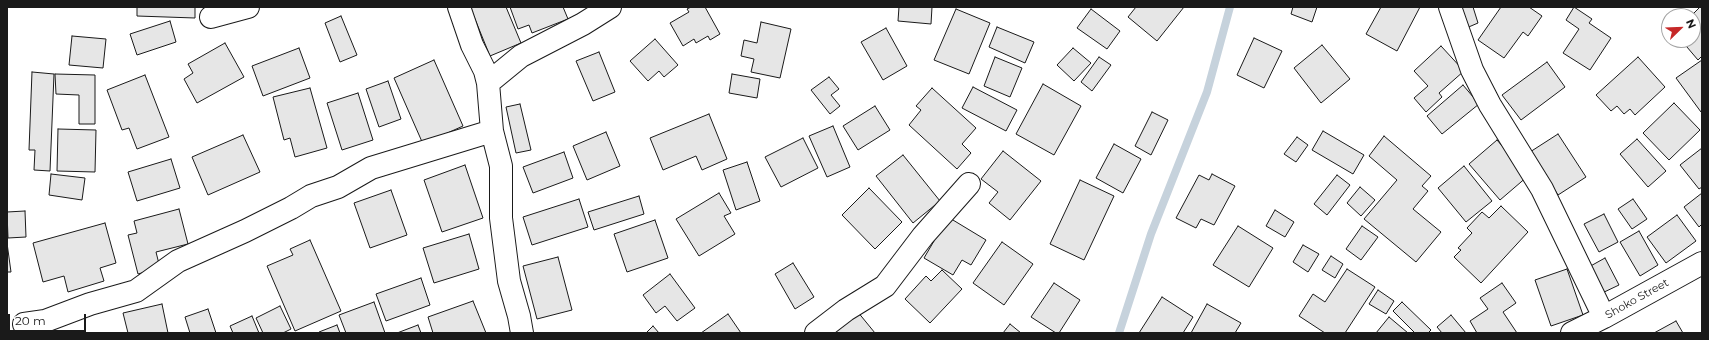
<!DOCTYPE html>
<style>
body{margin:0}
#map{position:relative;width:1709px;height:340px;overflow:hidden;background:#fff;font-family:Montserrat,sans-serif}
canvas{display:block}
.frame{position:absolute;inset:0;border:8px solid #1a1a1a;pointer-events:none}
.north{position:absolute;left:1661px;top:8px;width:40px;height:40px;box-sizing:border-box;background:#fff;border:1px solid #a3a3a3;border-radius:50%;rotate:67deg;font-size:11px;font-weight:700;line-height:16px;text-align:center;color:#1a1a1a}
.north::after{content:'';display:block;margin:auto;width:14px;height:18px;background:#c62828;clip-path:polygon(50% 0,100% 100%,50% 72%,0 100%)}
.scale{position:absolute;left:8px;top:314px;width:78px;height:18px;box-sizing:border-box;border:2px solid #1a1a1a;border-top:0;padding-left:5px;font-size:12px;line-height:14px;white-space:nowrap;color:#1a1a1a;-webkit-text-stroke:3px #fff;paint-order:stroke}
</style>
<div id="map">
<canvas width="1709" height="340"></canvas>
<div class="frame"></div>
<div class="north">N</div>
<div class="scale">20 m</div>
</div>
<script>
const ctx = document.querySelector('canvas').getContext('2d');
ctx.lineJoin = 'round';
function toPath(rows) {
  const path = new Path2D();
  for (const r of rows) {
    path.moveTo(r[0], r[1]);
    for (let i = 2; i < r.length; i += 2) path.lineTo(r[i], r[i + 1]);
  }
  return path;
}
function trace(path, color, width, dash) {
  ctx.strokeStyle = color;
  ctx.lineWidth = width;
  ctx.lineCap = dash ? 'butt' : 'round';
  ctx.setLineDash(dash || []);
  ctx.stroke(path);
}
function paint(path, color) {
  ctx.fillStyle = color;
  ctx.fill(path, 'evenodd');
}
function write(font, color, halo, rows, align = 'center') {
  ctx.font = font + ' Montserrat,sans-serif';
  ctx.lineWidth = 3;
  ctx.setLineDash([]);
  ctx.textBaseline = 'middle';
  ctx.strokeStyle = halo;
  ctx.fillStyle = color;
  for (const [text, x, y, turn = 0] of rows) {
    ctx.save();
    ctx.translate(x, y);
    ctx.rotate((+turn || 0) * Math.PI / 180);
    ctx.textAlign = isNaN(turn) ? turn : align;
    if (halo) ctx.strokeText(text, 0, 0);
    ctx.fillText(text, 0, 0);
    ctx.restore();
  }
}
trace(toPath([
 [1119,333,1151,234,1207,92,1230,7]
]), '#c6d2dc', 8);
const building = toPath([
 [137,7,195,7,195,18,137,16,137,7],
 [470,7,506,7,521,43,490,56,470,7],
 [510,7,563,7,568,19,532,33,529,25,518,29,510,7],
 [691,7,705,7,720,34,710,40,708,36,696,43,694,39,683,46,670,23,689,12,687,9,691,7],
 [899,7,932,7,931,24,898,21,899,7],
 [1136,7,1184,7,1157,41,1128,17,1136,7],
 [1293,7,1317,7,1312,22,1291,14,1293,7],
 [1381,7,1420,7,1397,51,1366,34,1381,7],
 [1456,7,1473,7,1478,23,1464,29,1456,7],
 [1501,7,1529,7,1542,16,1528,36,1523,32,1504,58,1478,40,1501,7],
 [1574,7,1592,19,1589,23,1611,38,1590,70,1563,53,1579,29,1566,20,1574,7],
 [1700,7,1702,7,1702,56,1698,60,1681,40,1693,40,1693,16,1691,16,1700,7],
 [956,9,990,23,969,74,934,60,956,9],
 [1091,9,1120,31,1107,49,1077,28,1091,9],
 [341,16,357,55,340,62,325,23,341,16],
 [170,21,176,42,137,55,130,34,170,21],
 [761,22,791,29,780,78,751,72,754,59,741,56,744,40,757,43,761,22],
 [997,27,1034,42,1025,63,989,47,997,27],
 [886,28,907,66,883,80,861,42,886,28],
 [72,36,106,39,103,68,69,65,72,36],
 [1254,38,1282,51,1264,88,1237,75,1254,38],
 [655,39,678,65,664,77,659,71,648,81,630,61,655,39],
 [225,43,244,77,197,103,184,79,193,73,188,64,225,43],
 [1322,45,1350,79,1321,103,1294,68,1322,45],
 [1441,46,1464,71,1439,93,1442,97,1426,112,1414,98,1428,86,1414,71,1441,46],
 [299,48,310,78,263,96,252,66,299,48],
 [1073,48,1091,63,1074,81,1057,65,1073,48],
 [599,52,615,92,593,101,576,61,599,52],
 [995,57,1022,68,1010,97,984,86,995,57],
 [1099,57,1111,65,1092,91,1081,82,1099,57],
 [1638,57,1665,87,1635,115,1630,109,1624,114,1617,106,1611,111,1596,95,1638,57],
 [434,60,463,126,423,144,394,78,434,60],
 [1702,60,1702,112,1701,112,1676,78,1702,60],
 [1547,62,1565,87,1521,120,1502,95,1547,62],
 [32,72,54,74,50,171,34,170,35,150,29,150,32,72],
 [55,74,95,75,95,124,79,124,79,95,56,94,55,74],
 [732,74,760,79,757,98,729,93,732,74],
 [145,75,169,137,137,149,129,128,122,130,107,90,145,75],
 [829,77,839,89,831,95,840,106,830,114,811,90,829,77],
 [388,81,401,119,379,127,366,89,388,81],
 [1043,84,1081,106,1054,155,1016,134,1043,84],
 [1463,85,1479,104,1442,134,1427,116,1463,85],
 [973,87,1017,110,1006,131,962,108,973,87],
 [310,88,327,148,295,157,290,138,284,140,273,97,310,88],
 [932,88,976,128,962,144,971,153,957,169,909,125,921,110,916,106,932,88],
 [358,93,373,140,342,150,327,103,358,93],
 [1674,103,1700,130,1669,160,1643,133,1674,103],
 [520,104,531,150,516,153,506,107,520,104],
 [875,106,890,130,858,150,843,126,875,106],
 [1152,112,1168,120,1151,155,1135,146,1152,112],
 [709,114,727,159,702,170,696,156,663,170,650,138,709,114],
 [833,126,850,167,827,177,809,136,833,126],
 [58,129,96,130,95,172,57,171,58,129],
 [1323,131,1364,155,1353,174,1312,150,1323,131],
 [606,132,620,166,587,180,573,146,606,132],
 [1558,134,1586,177,1558,195,1530,152,1558,134],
 [243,135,260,172,208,195,192,157,243,135],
 [1384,136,1431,176,1422,186,1428,191,1413,209,1441,232,1416,262,1364,219,1397,180,1369,156,1384,136],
 [1297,137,1308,145,1296,162,1284,154,1297,137],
 [803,138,818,168,781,187,765,157,803,138],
 [1637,139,1666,171,1648,187,1620,154,1637,139],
 [1497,140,1528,176,1500,200,1469,164,1497,140],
 [1114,144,1141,159,1123,193,1096,178,1114,144],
 [1702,148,1702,187,1699,189,1680,165,1702,148],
 [1003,151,1041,181,1010,220,989,203,998,192,981,179,1003,151],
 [564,152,573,178,533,193,523,167,564,152],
 [903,155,940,201,913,223,876,176,903,155],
 [171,159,180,188,137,201,128,172,171,159],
 [747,162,760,201,736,210,723,170,747,162],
 [465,165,483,218,442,232,424,180,465,165],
 [1464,166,1492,201,1466,222,1438,188,1464,166],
 [51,174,85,178,82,200,49,195,51,174],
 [1212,174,1235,186,1214,225,1201,219,1196,228,1176,218,1199,175,1209,180,1212,174],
 [1337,175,1350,185,1327,215,1314,204,1337,175],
 [1080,180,1114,196,1084,260,1050,244,1080,180],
 [1360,187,1375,200,1361,216,1347,203,1360,187],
 [869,188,902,222,875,249,842,215,869,188],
 [391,190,407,235,370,248,354,203,391,190],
 [719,193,731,213,724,216,735,234,699,256,676,219,719,193],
 [1702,193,1702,224,1699,227,1684,207,1702,193],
 [639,196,644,214,594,230,588,212,639,196],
 [579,199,588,227,532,245,523,217,579,199],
 [1633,199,1647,219,1632,229,1618,209,1633,199],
 [1501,206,1528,232,1481,283,1454,257,1461,250,1458,248,1472,233,1467,228,1482,212,1489,218,1501,206],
 [179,209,188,244,156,252,160,268,138,274,128,235,137,233,134,221,179,209],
 [1275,210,1294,222,1285,237,1266,226,1275,210],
 [25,211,26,237,8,238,7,212,25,211],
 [943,214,986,240,971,265,962,260,953,275,924,258,934,241,929,238,943,214],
 [1604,214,1618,242,1599,252,1584,224,1604,214],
 [1677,215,1696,241,1666,263,1647,237,1677,215],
 [655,220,668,258,627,272,614,234,655,220],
 [105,223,116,263,100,268,104,281,68,292,64,276,43,282,33,243,105,223],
 [1238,226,1273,248,1249,287,1213,265,1238,226],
 [1362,226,1378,237,1361,260,1346,249,1362,226],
 [1639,231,1658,265,1640,276,1620,242,1639,231],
 [469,234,479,269,434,283,423,248,469,234],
 [310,240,341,311,295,331,267,266,293,255,290,249,310,240],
 [1002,242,1033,264,1004,305,973,283,1002,242],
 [7,243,11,272,7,272,7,243],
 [1303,245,1319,254,1308,272,1293,262,1303,245],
 [1331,256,1343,264,1335,278,1322,270,1331,256],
 [558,257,572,310,537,319,523,266,558,257],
 [1605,258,1619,285,1600,294,1587,268,1605,258],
 [793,263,814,297,795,309,775,274,793,263],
 [1347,269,1375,287,1345,333,1325,333,1299,316,1313,294,1325,302,1347,269],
 [1567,269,1583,315,1551,326,1535,280,1567,269],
 [942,270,962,289,930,323,905,299,926,276,931,281,942,270],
 [670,274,695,308,677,321,665,306,656,313,643,295,670,274],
 [421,278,430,305,386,321,376,294,421,278],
 [1054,283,1080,300,1059,333,1056,333,1031,317,1054,283],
 [1502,283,1516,303,1503,312,1517,333,1477,333,1470,321,1488,309,1480,298,1502,283],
 [1378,290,1394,301,1386,314,1369,304,1378,290],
 [1162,297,1193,317,1183,333,1139,333,1162,297],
 [473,301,486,333,433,333,428,317,473,301],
 [374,302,385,333,346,333,339,315,374,302],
 [1402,302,1431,330,1428,333,1415,333,1393,311,1402,302],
 [162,304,168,333,128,333,123,313,162,304],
 [1207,304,1241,323,1235,333,1191,333,1207,304],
 [280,306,291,329,283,333,263,333,256,318,280,306],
 [208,309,216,333,190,333,185,317,208,309],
 [857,311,875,333,829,333,857,311],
 [728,314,741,333,701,333,728,314],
 [1451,315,1466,333,1442,333,1437,327,1451,315],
 [252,316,259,333,233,333,230,326,252,316],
 [1389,317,1408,333,1376,333,1389,317],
 [1676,321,1683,333,1654,333,1676,321],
 [1010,324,1021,333,1003,333,1010,324],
 [337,325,340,333,320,333,319,332,337,325],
 [418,325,421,333,397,333,418,325],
 [653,326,659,333,646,333,653,326]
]);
paint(building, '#e6e6e6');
trace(building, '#1a1a1a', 1);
const minor = toPath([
 [459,7,472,45,485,71,488,83,492,131,501,166,501,218,509,281,519,316,522,333],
 [1450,7,1472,70,1490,105,1542,189,1604,317],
 [211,17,248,7],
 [488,83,521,56,583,24,610,7],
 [24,324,45,321,90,304,136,291,178,261,245,231,291,208,311,196,338,187,371,168,492,131],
 [816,333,846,310,885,286,923,236,969,184],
 [1572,333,1604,317,1702,263]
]);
trace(minor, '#1a1a1a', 24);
trace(minor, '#fff', 22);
write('11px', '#1a1a1a', '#fff', [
 ["Shoko Street",1637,299,-29]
]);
</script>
